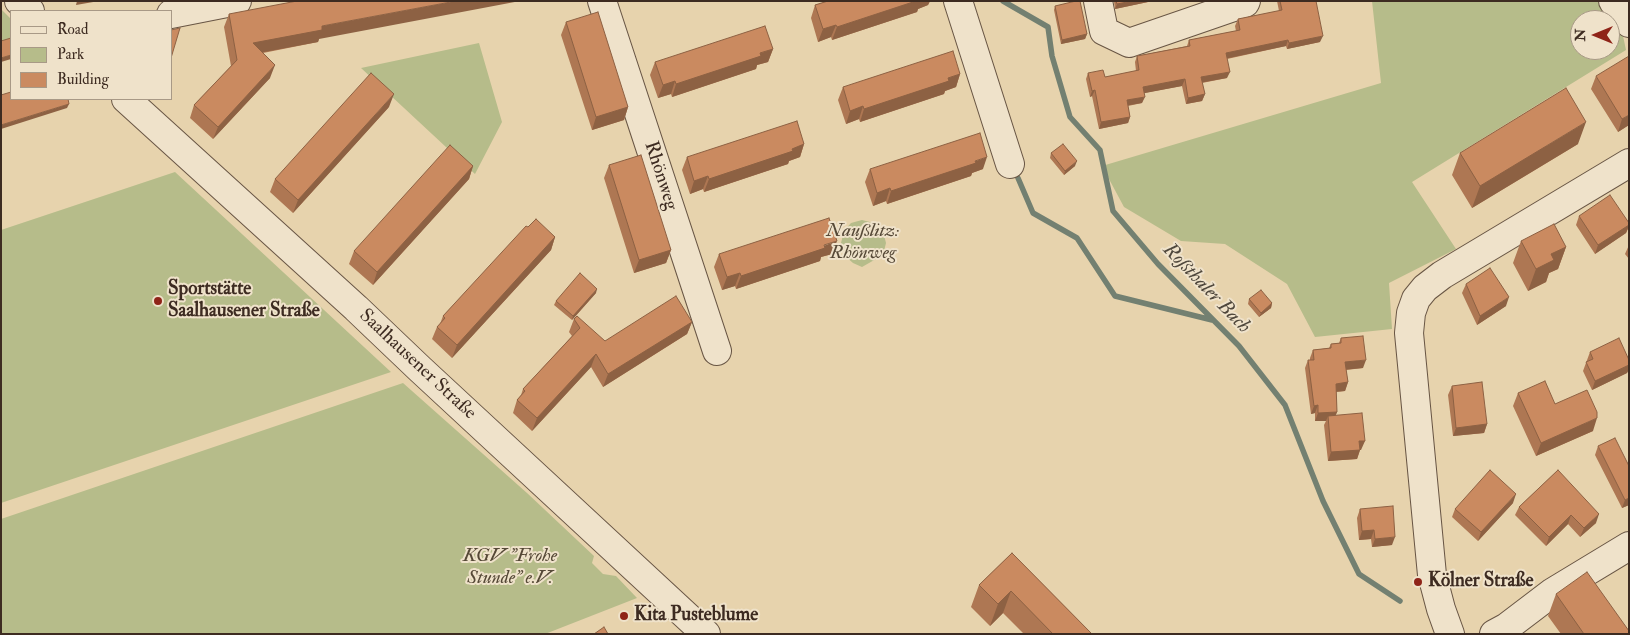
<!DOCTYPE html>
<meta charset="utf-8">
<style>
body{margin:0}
#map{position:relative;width:1630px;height:635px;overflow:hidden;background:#e7d3ad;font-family:"IM FELL Double Pica",serif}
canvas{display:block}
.frame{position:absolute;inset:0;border:2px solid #3d2b21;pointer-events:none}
.legend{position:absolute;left:10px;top:10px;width:162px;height:90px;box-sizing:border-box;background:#efe2ca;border:1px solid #a89986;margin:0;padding:6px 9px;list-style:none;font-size:15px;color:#3d2b21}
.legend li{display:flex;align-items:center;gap:10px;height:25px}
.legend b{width:25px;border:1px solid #a89986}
.north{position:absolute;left:1570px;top:10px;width:50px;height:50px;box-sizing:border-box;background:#efe2ca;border:1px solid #a89986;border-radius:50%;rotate:270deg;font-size:14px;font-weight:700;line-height:20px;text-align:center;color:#3d2b21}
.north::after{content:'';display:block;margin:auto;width:18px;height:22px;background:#8f2418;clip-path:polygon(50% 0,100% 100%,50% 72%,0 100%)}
</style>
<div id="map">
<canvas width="1630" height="635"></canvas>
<div class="frame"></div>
<ul class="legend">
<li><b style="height:6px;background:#efe2ca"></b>Road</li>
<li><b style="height:14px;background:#b6bc8a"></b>Park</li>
<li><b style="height:14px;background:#ca8a60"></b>Building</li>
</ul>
<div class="north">N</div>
</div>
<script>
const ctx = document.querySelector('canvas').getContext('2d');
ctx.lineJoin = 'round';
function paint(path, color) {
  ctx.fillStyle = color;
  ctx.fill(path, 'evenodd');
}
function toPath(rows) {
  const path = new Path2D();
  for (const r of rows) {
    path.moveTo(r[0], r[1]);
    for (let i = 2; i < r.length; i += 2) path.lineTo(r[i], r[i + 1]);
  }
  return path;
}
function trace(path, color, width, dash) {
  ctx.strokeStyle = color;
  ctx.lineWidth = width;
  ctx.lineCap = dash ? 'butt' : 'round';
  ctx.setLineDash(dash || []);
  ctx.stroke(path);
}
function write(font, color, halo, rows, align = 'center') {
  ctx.font = font + ' "IM FELL Double Pica",serif';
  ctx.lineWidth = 4;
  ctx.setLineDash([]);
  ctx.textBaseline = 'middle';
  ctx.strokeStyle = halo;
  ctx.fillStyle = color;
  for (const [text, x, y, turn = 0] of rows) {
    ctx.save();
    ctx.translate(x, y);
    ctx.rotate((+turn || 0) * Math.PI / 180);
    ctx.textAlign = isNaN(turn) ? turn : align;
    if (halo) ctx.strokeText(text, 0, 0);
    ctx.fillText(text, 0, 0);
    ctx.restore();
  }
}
paint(toPath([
 [1372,1,1621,1,1617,8,1626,50,1412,182,1456,249,1389,283,1392,329,1315,337,1287,284,1225,244,1181,241,1124,207,1102,166,1381,83],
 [1580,20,1610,20,1610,50,1580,50],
 [1,9,11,19,11,40,1,43],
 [479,43,502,122,475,174,361,68],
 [175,172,391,372,1,503,1,230],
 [862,220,874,223,883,231,886,243,883,255,862,267,853,263,844,255,841,243,844,231,851,223],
 [403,383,527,493,594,556,592,563,603,574,616,576,637,598,545,634,1,634,1,519]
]), '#b6bc8a');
trace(toPath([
 [1003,1,1048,27,1052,56,1070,117,1100,150,1113,211,1158,264,1239,346,1285,405,1323,501,1359,574,1400,601],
 [1018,178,1033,213,1077,238,1115,296,1212,320]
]), '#738071', 5.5);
const minor = toPath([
 [19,1,30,11],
 [602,1,717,351],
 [958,1,1010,164],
 [1098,1,1104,31,1129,43,1245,3,1246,1],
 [1613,1,1629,23],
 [171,14,237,1],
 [126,99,356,308,420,369,706,634],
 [1450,634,1441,609,1432,575,1409,333,1411,313,1416,299,1425,288,1442,275,1629,163],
 [1494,634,1507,627,1553,592,1629,546]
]);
trace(minor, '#685544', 30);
trace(minor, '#efe2ca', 28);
paint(toPath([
 [828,1,930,1,928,5,918,9,917,12,832,40,831,37,818,42,811,18,815,5],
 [1114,1,1149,1,1148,2,1115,9],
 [1277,1,1316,1,1320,42,1287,49,1286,46,1227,59,1227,78,1202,83,1205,94,1202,101,1186,104,1182,86,1144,93,1142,103,1128,106,1130,117,1128,123,1099,129,1092,96,1090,97,1086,79,1088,73,1105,77,1136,71,1135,62,1137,56,1187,46,1189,40,1236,31,1235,26,1238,19,1279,11],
 [1055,6,1087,34,1085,39,1061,44,1054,10],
 [229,14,319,39,318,42,263,53,270,78,213,139,190,118,194,105,231,66,224,27],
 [566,22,628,107,624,120,592,130,561,35],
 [773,49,768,62,757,65,756,69,672,97,671,94,658,98,650,75,655,62],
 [960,74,956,87,945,91,944,94,860,122,859,119,846,124,838,100,843,87],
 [1596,76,1629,125,1618,132,1591,89],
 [389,107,293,213,270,192,275,179],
 [804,144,800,157,789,161,788,164,704,192,703,189,690,194,682,170,687,157],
 [1578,144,1472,208,1452,175,1460,153],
 [1051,153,1075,166,1064,175,1050,158],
 [609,165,671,250,666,263,634,273,604,178],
 [473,166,469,179,373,285,349,264,354,251],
 [870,169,983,169,972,173,971,176,887,204,886,201,873,206,865,182],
 [1579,216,1629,223,1629,227,1626,233,1595,254,1576,225],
 [528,227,555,237,551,250,452,358,432,339,437,327,440,324,443,316],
 [1521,241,1566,247,1558,269,1549,273,1546,282,1528,291,1513,263],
 [1629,245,1629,259,1625,254],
 [719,254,832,254,821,257,820,261,736,289,735,286,722,290,714,267],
 [1466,284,1506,306,1477,325,1462,293],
 [596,293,572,320,554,305,556,301],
 [1249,299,1272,303,1271,308,1259,317,1248,304],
 [574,319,605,341,692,322,687,334,603,387,591,367,532,431,513,413,517,400,521,395,523,389,572,336,569,332],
 [1341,338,1363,368,1346,370,1348,382,1345,391,1336,392,1337,412,1335,416,1361,450,1360,450,1357,459,1328,461,1324,425,1326,421,1315,421,1315,413,1311,414,1305,368,1308,360,1310,360,1310,358,1313,350,1329,348,1331,344,1339,343],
 [1590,352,1629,360,1629,369,1627,373,1592,390,1583,371],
 [1452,386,1487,424,1484,433,1453,436,1448,395],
 [1518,393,1555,404,1593,431,1536,456,1513,406],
 [1598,446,1629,505,1622,508,1595,455],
 [1558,470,1596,523,1580,537,1568,524,1546,546,1515,515,1519,507],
 [1513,503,1478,541,1452,517,1455,509],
 [1360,509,1392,545,1372,547,1371,539,1359,540,1357,518],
 [1012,553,1092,634,1024,634,1003,613,990,626,971,607,979,585],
 [1556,594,1629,634,1561,634,1548,616]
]), '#ae7753');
paint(toPath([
 [77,1,99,1,76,5],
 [456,1,520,1,319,39,318,42,248,55,253,43,322,26],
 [916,1,930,1,928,5,918,9,917,12,832,40,837,27],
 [1132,1,1149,1,1148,2,1115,9,1117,4],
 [836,25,831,37,818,42,823,29],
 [1087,34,1085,39,1061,44,1062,40],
 [1323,36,1320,42,1287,49,1289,43],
 [1288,40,1286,46,1224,59,1226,53],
 [773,49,768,62,757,65,756,69,672,97,676,84],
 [11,55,11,59,1,62,1,58],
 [275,65,270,78,213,139,218,127],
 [1230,72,1227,78,1199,83,1201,77],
 [960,74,956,87,945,91,944,94,860,122,864,109],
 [1185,79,1182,86,1140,94,1143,87],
 [675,81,671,94,658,98,663,85],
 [1095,90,1092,96,1090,97,1092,91],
 [394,94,389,107,293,213,298,200],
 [1205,94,1202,101,1186,104,1188,98],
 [1145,97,1142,103,1124,106,1127,100],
 [69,104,67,108,1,129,1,125],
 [863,106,859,119,846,124,850,111],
 [628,107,624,120,592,130,596,117],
 [1629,115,1629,125,1618,132,1622,119],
 [1130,117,1128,123,1099,129,1101,122],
 [1586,122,1578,144,1472,208,1480,186],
 [804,144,800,157,789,161,788,164,704,192,709,179],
 [987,157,983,169,972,173,971,176,887,204,891,191],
 [1077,161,1075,166,1064,175,1065,171],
 [473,166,469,179,373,285,377,272],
 [708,176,703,189,690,194,694,181],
 [890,188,886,201,873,206,877,193],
 [1629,225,1626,233,1595,254,1598,245],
 [555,237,551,250,452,358,457,345],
 [837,241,832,254,821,257,820,261,736,289,741,276],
 [1566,247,1558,269,1549,273,1546,282,1528,291,1536,269,1551,254],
 [671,250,666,263,634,273,639,260],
 [740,273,735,286,722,290,727,277],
 [597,289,596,293,572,320,573,316],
 [1509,297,1506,306,1477,325,1480,316],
 [1272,303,1271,308,1259,317,1261,313],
 [692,322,687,334,603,387,608,374],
 [596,354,591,367,532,431,537,418],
 [1366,360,1363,368,1342,370,1345,362],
 [1629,365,1629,369,1627,373,1592,390,1595,381],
 [1348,382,1345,391,1333,392,1336,384],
 [1318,405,1315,413,1311,414,1314,406],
 [1337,412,1334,420,1328,416,1326,421,1315,421,1318,413],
 [1597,418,1593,431,1536,456,1541,443],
 [1487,424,1484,433,1453,436,1456,428],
 [1359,441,1365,441,1361,450,1360,450,1357,459,1328,461,1331,452],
 [1516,494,1513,503,1478,541,1481,532],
 [1629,498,1629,505,1622,508,1625,500],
 [1599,514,1596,523,1580,537,1584,528],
 [1571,515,1568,524,1546,546,1549,537],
 [1374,530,1371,539,1359,540,1362,531],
 [1395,537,1392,545,1372,547,1375,539],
 [1011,591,1003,613,990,626,998,604]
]), '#8d6143');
const building = toPath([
 [297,1,456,1,322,26,322,30,253,43,275,65,218,127,194,105,237,60,229,14,297,1],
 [828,1,916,1,837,27,836,25,823,29,815,5,828,1],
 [1076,1,1080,1,1087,34,1062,40,1055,6,1076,1],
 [1116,1,1132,1,1117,4,1116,1],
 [1280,1,1316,1,1323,36,1289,43,1288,40,1226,53,1230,72,1201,77,1205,94,1188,98,1185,79,1143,87,1145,97,1127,100,1130,117,1101,122,1095,90,1092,91,1088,73,1103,70,1105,77,1139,70,1137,56,1190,46,1189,40,1240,30,1238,19,1282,10,1280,1],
 [598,12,628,107,596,117,566,22,598,12],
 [765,26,773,49,760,53,761,56,676,84,675,81,663,85,655,62,765,26],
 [180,28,171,58,171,30,180,28],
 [11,38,11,55,1,58,1,41,11,38],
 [953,51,960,74,948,78,949,81,864,109,863,106,850,111,843,87,953,51],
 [1629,56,1629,115,1622,119,1596,76,1629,56],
 [371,73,394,94,298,200,275,179,371,73],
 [1566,88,1586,122,1480,186,1460,153,1566,88],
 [11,92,11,99,68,99,69,104,1,125,1,95,11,92],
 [797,121,804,144,792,149,793,151,709,179,708,176,694,181,687,157,797,121],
 [980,133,987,157,975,161,976,163,891,191,890,188,877,193,870,169,980,133],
 [1063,144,1077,161,1065,171,1051,153,1063,144],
 [450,145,473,166,377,272,354,251,450,145],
 [641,155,671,250,639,260,609,165,641,155],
 [1610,195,1629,223,1629,225,1598,245,1579,216,1610,195],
 [829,218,837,241,824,245,825,248,741,276,740,273,727,277,719,254,829,218],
 [536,219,555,237,457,345,437,327,445,318,443,316,526,226,528,227,536,219],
 [1554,224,1566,247,1551,254,1554,260,1536,269,1521,241,1554,224],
 [1490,268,1509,297,1480,316,1466,284,1490,268],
 [580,273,597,289,573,316,556,301,580,273],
 [1261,290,1272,303,1261,313,1249,299,1261,290],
 [676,296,692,322,608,374,596,354,537,418,517,400,525,391,523,389,580,328,574,319,577,316,605,341,676,296],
 [1363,336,1366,360,1345,362,1348,382,1336,384,1337,412,1318,413,1318,405,1314,406,1308,360,1314,360,1313,350,1331,348,1331,344,1341,343,1341,338,1363,336],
 [1619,338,1629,360,1629,365,1595,381,1586,362,1593,359,1590,352,1619,338],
 [1545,381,1555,404,1587,390,1597,412,1597,418,1541,443,1518,393,1545,381],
 [1482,382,1487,424,1456,428,1452,386,1482,382],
 [1362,413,1365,441,1359,441,1360,450,1331,452,1328,416,1362,413],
 [1615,438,1629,466,1629,498,1625,500,1598,446,1615,438],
 [1490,470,1516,494,1481,532,1455,509,1490,470],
 [1558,470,1599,514,1584,528,1571,515,1549,537,1519,507,1558,470],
 [1393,506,1395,537,1375,539,1374,530,1362,531,1360,509,1393,506],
 [1012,553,1092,634,1053,634,1011,591,998,604,979,585,1012,553],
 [1587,572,1629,631,1629,634,1584,634,1556,594,1587,572],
 [604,627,608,634,594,634,604,627]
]);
paint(building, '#ca8a60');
trace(building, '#8d6143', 1);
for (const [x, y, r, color] of [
 [158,301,5,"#8f2418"],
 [1418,582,5,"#8f2418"],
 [624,616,5,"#8f2418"]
]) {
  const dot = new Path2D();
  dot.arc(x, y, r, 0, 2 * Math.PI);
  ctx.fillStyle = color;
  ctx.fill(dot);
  trace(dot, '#efe2ca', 2);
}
write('19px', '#3d2b21', '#efe2ca', [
 ["Rhönweg",660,176,72],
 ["Saalhausener Straße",417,365,43]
]);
write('italic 19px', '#554836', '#efe2ca', [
 ["Naußlitz:",863,232],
 ["Rhönweg",863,254],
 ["KGV \"Frohe",510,557],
 ["Stunde\" e.V.",510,579]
]);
write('bold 19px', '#3d2b21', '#efe2ca', [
 ["Sportstätte",168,290],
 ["Saalhausener Straße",168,312],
 ["Kölner Straße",1428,582],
 ["Kita Pusteblume",634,616]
], 'left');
write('italic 20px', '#4f473c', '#efe2ca', [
 ["Roßthaler Bach",1206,289,46]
]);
</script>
